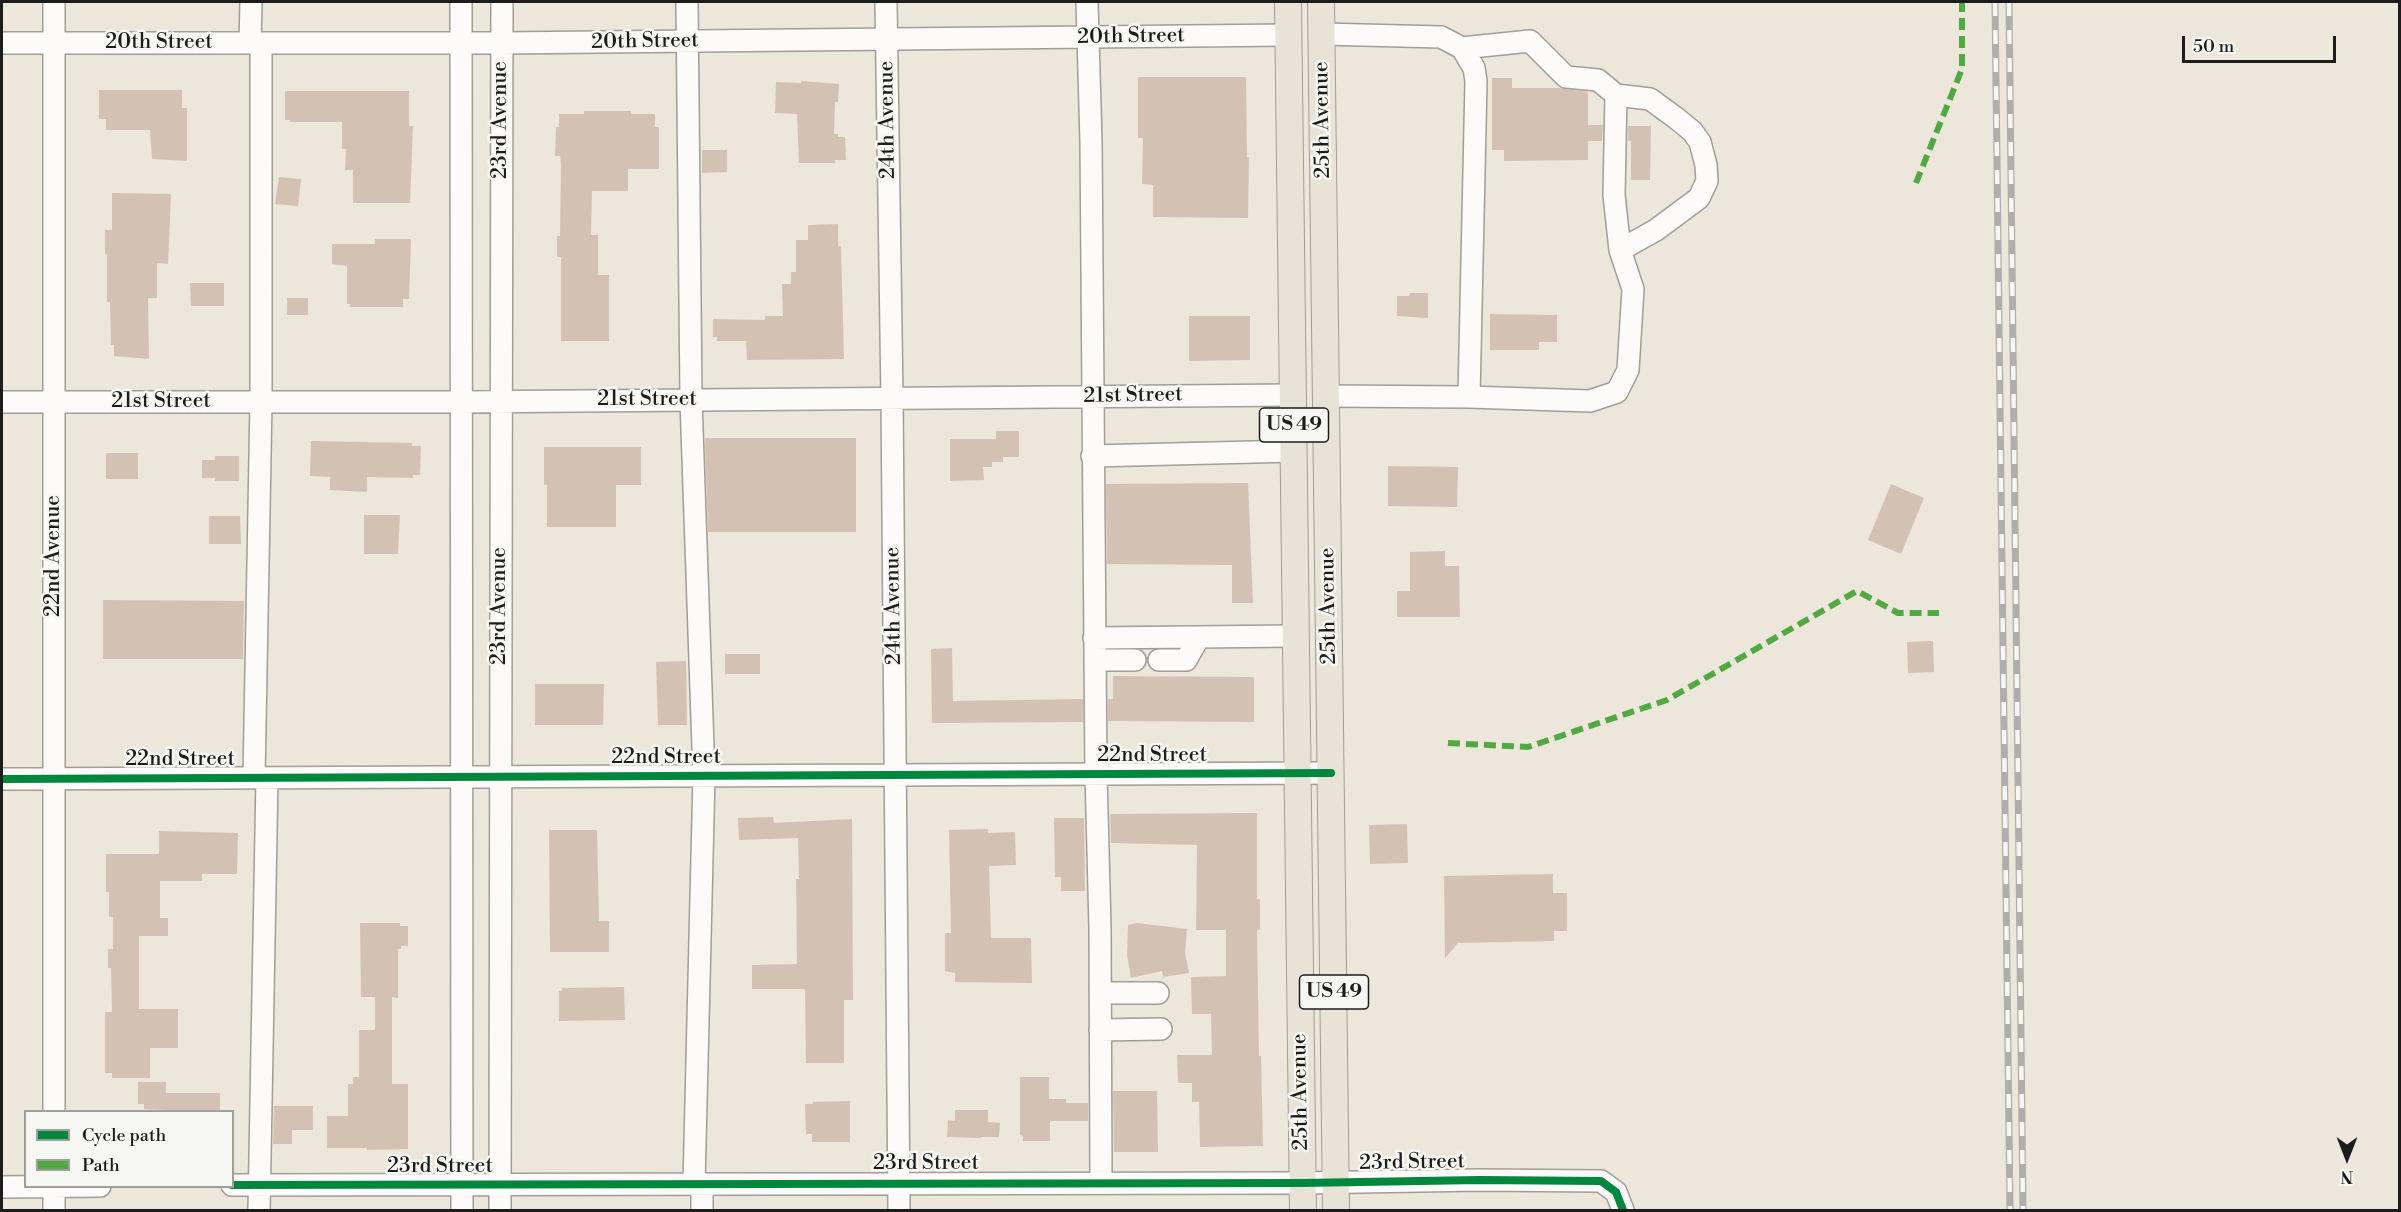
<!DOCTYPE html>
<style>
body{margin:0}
#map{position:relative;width:2401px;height:1212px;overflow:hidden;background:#ece6db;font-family:"Libre Bodoni",serif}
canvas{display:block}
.frame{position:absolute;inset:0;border:3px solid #1c1c1c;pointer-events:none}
.legend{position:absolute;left:24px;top:1110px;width:210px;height:78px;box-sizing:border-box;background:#f6f6f2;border:2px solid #9f9f9c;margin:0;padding:8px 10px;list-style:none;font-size:18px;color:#1c1c1c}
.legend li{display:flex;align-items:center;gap:12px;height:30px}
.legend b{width:30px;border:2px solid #9f9f9c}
.north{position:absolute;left:2317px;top:1128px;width:60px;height:60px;-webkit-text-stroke:4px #f6f6f2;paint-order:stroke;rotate:180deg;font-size:16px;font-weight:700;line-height:24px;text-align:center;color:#1c1c1c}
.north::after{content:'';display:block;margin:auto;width:21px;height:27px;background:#1c1c1c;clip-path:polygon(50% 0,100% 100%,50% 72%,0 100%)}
.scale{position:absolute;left:2182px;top:36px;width:154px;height:27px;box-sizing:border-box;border:3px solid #1c1c1c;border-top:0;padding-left:8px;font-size:18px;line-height:21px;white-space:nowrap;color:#1c1c1c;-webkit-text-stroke:4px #f6f6f2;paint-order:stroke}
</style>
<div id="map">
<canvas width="2401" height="1212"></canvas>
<div class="frame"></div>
<ul class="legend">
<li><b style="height:8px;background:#00873e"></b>Cycle path</li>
<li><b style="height:8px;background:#52a943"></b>Path</li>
</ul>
<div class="north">N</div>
<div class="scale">50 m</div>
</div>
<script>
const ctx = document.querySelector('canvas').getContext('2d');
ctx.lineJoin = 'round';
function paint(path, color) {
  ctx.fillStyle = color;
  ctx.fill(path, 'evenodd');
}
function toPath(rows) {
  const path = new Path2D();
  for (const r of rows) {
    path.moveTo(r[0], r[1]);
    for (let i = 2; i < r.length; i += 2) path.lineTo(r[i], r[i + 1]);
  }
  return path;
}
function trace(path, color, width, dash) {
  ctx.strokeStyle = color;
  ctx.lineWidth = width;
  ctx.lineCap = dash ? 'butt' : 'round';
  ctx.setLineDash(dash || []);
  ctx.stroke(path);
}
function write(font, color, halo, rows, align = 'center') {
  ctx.font = font + ' "Libre Bodoni",serif';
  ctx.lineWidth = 5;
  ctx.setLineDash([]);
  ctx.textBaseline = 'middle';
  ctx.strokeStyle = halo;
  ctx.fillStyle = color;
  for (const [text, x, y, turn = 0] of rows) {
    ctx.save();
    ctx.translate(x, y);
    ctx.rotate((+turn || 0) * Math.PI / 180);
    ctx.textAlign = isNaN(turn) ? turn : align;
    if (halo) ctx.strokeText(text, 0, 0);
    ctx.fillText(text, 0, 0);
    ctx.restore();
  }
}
paint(toPath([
 [1138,77,1246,77,1247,157,1249,157,1248,218,1153,217,1153,185,1142,184,1143,138,1138,138],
 [1492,78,1512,78,1512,88,1560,88,1588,92,1588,125,1603,125,1602,141,1588,141,1588,160,1504,161,1504,150,1492,150],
 [801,81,839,84,838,102,835,102,834,134,838,134,838,137,845,137,846,160,835,160,835,163,799,163,797,114,775,113,776,82,801,83],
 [99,90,182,90,182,108,187,108,187,161,152,159,150,130,106,130,106,119,99,119],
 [285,91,409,91,409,126,413,126,410,203,353,203,353,170,345,170,346,149,342,149,342,122,290,122,290,120,285,120],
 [584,111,631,111,631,114,655,114,655,127,659,127,659,169,628,169,628,191,592,191,591,235,598,235,598,275,609,275,609,341,561,341,561,257,557,257,557,236,560,236,561,163,560,156,555,156,556,127,559,127,559,114,584,114],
 [1628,126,1651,126,1650,180,1631,180,1631,141,1628,141],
 [702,150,727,150,727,172,702,173],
 [279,177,301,179,298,206,275,204],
 [112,193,171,194,168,264,157,263,157,298,148,298,149,359,114,356,114,345,111,345,110,302,107,302,107,254,105,254,105,230,112,230],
 [838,224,838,246,841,246,844,359,747,360,746,341,717,341,717,337,713,337,713,319,765,320,765,316,783,316,782,284,791,284,791,272,796,272,796,240,808,240,808,225],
 [375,239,411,239,409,299,403,299,403,307,350,307,350,304,347,304,347,266,332,264,332,244,375,244],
 [190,283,224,283,224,306,191,306],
 [1410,293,1428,293,1428,318,1397,316,1397,296,1409,296],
 [287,298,308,298,308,315,287,315],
 [1490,314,1557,315,1557,342,1539,342,1539,350,1490,350],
 [1189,316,1250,316,1250,360,1189,361],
 [996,431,1019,431,1019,457,1003,457,1003,462,992,462,992,467,983,467,984,480,950,481,950,439,996,439],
 [705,438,856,438,856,532,708,532],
 [311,441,412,443,412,446,421,446,420,475,413,475,413,478,367,477,367,492,330,490,330,477,310,476],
 [544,447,641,447,641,485,616,485,616,527,547,527,547,485,544,485],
 [106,453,138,453,138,479,106,479],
 [215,456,239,456,239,481,215,481,215,478,202,478,202,460,215,460],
 [1388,466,1458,467,1457,507,1388,506],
 [1248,483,1253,603,1232,603,1232,565,1107,564,1106,484],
 [1891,484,1924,498,1901,554,1868,540],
 [364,515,400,515,398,554,364,554],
 [209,516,240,516,241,544,209,544],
 [1445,551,1445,566,1459,566,1460,617,1397,617,1397,591,1410,591,1410,552],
 [103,600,244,601,243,659,103,659],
 [1933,641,1934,672,1908,673,1907,642],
 [952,648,953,701,1083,699,1083,722,932,723,931,649],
 [725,654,760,654,760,674,725,674],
 [686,661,687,725,658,725,656,662],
 [1113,676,1254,677,1254,722,1108,721,1108,699,1113,699],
 [535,684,604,684,603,725,535,725],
 [1257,813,1257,899,1260,899,1260,930,1257,930,1259,1056,1261,1056,1263,1146,1200,1147,1199,1102,1192,1102,1192,1083,1178,1083,1177,1055,1212,1055,1211,1014,1192,1014,1191,977,1226,976,1226,930,1196,930,1197,845,1111,843,1110,814],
 [773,817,774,823,852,819,853,1000,844,1000,844,1063,806,1063,805,989,752,989,752,965,797,964,796,879,799,879,798,838,739,840,738,818],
 [1054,818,1084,818,1085,891,1061,891,1061,877,1055,877],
 [1407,824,1408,863,1370,864,1369,825],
 [988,829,988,833,1015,832,1016,865,989,866,991,938,1031,938,1032,983,955,982,955,973,945,971,945,933,951,933,949,830],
 [549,830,597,830,599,921,609,921,609,952,550,952],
 [159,831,238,833,237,874,202,874,202,881,160,881,160,918,168,918,168,936,139,936,139,1009,178,1009,178,1048,150,1048,150,1078,112,1078,112,1073,105,1073,105,1012,112,1012,111,968,108,968,108,949,113,949,113,917,109,917,109,892,106,892,106,854,159,854],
 [1553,874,1553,893,1567,893,1567,931,1554,931,1554,941,1458,943,1445,958,1444,876],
 [360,923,400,923,400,926,408,926,408,946,401,946,401,949,398,949,398,998,392,997,392,1084,408,1084,408,1149,367,1150,367,1148,327,1148,327,1116,348,1116,348,1084,353,1084,353,1077,359,1077,359,1030,375,1030,375,997,361,997],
 [1137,923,1187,929,1185,953,1189,973,1163,977,1162,971,1131,978,1127,955,1128,925],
 [624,987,625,1020,559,1021,559,991,562,991,562,988],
 [1020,1077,1049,1077,1049,1099,1066,1099,1066,1103,1088,1103,1088,1121,1050,1121,1050,1141,1023,1141,1023,1136,1020,1135],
 [138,1082,166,1082,166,1093,220,1093,220,1112,144,1109,144,1104,138,1104],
 [1113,1091,1157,1091,1158,1152,1114,1152],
 [850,1101,850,1142,812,1142,812,1134,806,1134,805,1104,813,1104,813,1102],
 [274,1106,313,1106,313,1130,292,1130,292,1144,273,1144],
 [955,1110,988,1110,988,1122,1000,1123,999,1137,981,1137,981,1138,947,1137,948,1120,955,1121]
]), '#d3c2b4');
const minor = toPath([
 [461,2,462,1210],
 [687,2,691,400,704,776,694,1184],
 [886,2,892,398,899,1210],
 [1087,2,1091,142,1096,774,1100,928,1101,1182],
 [1322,34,1441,37,1462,48,1474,68,1476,81,1469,397],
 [2,43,502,43,1288,35],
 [250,43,251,2],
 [1616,95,1650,99,1676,118,1692,131,1700,142,1706,165,1707,181,1699,198,1656,230,1620,250],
 [1326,396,1469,397,1590,401,1617,392,1628,370,1633,289,1620,250,1614,195,1616,95,1598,80,1566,77,1530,41,1462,48],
 [2,402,461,402,1293,395],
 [1092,456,1294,451],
 [1094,638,1296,636],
 [1095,660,1135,660],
 [1159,660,1186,660,1199,637],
 [254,778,261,402,261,43],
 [2,779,1331,773],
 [1101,993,1158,993],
 [1100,1030,1161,1029],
 [54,1112,54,2],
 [702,1184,702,1210],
 [232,1185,1302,1183,1479,1180,1601,1181,1616,1192,1623,1210],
 [54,1186,54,1210],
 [2,1187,100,1186],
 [259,1210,267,778],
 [500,1210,502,2]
]);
const major = toPath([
 [1288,2,1303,1210],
 [1321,2,1336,1210]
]);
trace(minor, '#a19d97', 24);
trace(major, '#a19d97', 28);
trace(minor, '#fcfbfa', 21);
trace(major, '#e9e3d7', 26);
const rail = toPath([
 [1995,2,2010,1210],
 [2009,2,2023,1210]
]);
trace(rail, '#afaeac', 7);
trace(rail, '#f6f6f2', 4.5, [14]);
trace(toPath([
 [1916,183,1962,69,1962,2],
 [1448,743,1528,747,1667,700,1857,591,1898,613,1939,613]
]), '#52a943', 6, [12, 6]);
trace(toPath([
 [2,779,1331,773],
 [232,1185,1302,1183,1479,1180,1601,1181,1616,1192,1623,1210]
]), '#00873e', 8);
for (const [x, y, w] of [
 [1294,425,69],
 [1334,992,69]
]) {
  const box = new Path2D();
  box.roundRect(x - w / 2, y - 17, w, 34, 4.5);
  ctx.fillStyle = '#f6f6f2';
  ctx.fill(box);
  trace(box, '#1c1c1c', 1.5);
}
write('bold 20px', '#1c1c1c', null, [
 ["US 49",1294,425],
 ["US 49",1334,992]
]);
write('21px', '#1c1c1c', '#f6f6f2', [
 ["20th Street",1131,37,-1],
 ["20th Street",645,42,-1],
 ["20th Street",159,43],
 ["23rd Avenue",501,120,-90],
 ["24th Avenue",888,120,-91],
 ["25th Avenue",1323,120,-91],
 ["21st Street",1133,396,-1],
 ["21st Street",647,400],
 ["21st Street",161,402],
 ["22nd Avenue",54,556,-90],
 ["23rd Avenue",500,606,-90],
 ["24th Avenue",894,606,-91],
 ["25th Avenue",1329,606,-91],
 ["22nd Street",1152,756],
 ["22nd Street",666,758],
 ["22nd Street",180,760],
 ["25th Avenue",1301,1092,-91],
 ["23rd Street",1412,1163,-1],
 ["23rd Street",926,1164],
 ["23rd Street",440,1167]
]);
</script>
